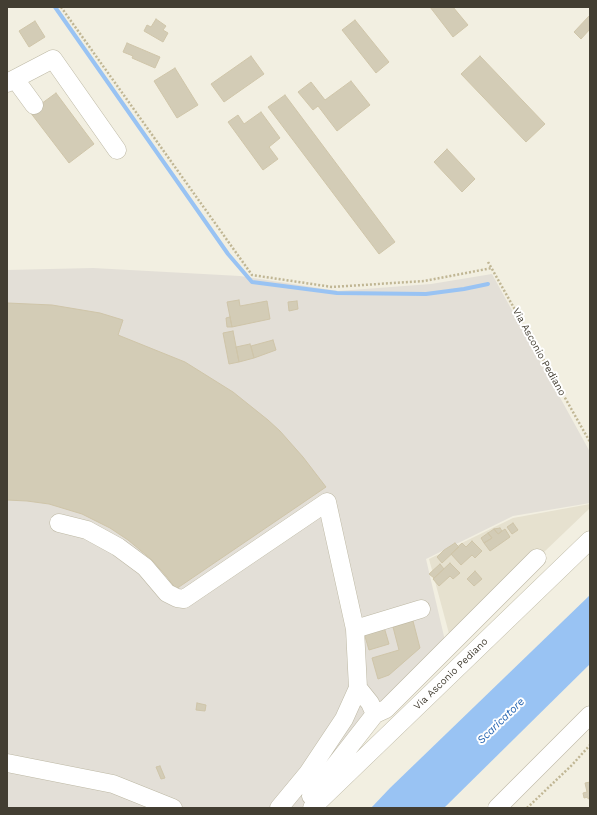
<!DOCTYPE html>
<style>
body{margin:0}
#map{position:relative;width:597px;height:815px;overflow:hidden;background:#f2efe1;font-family:"Work Sans",sans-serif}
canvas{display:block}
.frame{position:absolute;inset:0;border:8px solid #433e32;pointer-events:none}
</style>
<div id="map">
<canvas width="597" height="815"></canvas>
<div class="frame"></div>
</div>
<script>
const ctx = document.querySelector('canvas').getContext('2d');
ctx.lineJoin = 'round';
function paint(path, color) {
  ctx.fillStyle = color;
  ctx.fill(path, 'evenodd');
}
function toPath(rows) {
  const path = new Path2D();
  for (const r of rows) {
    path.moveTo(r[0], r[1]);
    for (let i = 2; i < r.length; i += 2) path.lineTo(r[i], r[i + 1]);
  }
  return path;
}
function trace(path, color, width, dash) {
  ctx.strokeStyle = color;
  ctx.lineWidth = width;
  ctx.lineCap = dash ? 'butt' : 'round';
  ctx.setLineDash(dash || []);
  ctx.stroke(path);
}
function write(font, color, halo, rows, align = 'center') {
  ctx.font = font + ' "Work Sans",sans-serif';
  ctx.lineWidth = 4;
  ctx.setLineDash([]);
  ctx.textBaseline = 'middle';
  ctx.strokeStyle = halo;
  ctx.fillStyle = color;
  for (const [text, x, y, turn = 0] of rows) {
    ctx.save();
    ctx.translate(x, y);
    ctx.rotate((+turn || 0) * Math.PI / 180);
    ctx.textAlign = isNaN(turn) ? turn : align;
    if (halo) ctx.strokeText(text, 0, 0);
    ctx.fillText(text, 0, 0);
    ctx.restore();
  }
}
paint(toPath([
 [590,504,590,508,451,641,429,559,513,518]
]), '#e6e1cf');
paint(toPath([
 [93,268,240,276,338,291,431,284,492,274,590,452,590,503,513,516,426,559,446,645,365,723,307,808,7,808,7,270]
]), '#e3dfd7');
paint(toPath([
 [590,595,590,664,444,808,371,808,390,788]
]), '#99c3f3');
trace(toPath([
 [55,7,228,254,252,282,337,293,426,294,464,289,488,284]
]), '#99c3f3', 4);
const building = toPath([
 [430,7,453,7,468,25,453,37,430,7],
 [590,15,590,29,581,39,574,32,590,15],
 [156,19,166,26,163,30,168,33,163,42,144,31,147,25,151,27,156,19],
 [355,20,389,62,376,73,342,30,355,20],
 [35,21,45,37,29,47,19,31,35,21],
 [127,43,160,57,155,68,132,58,133,56,123,52,127,43],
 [251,56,264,74,224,102,211,84,251,56],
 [480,56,545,124,526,142,461,74,480,56],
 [175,68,198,105,177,118,154,81,175,68],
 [351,81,370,105,337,131,318,106,313,110,298,92,311,82,325,100,351,81],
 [56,93,94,144,69,163,30,112,56,93],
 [285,95,395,242,379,254,268,107,285,95],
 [261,112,280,138,269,147,278,159,263,170,228,122,238,115,244,124,261,112],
 [447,149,475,179,462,192,434,162,447,149],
 [239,300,240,306,267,301,270,319,232,327,227,302,239,300],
 [297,301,298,309,289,311,288,302,297,301],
 [7,303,52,305,100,313,123,320,118,335,185,362,233,392,268,420,280,431,303,457,326,487,176,589,167,577,152,560,128,540,110,528,82,514,49,504,27,501,7,500,7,303],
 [230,317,232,327,227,327,226,318,230,317],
 [233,331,239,362,229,364,223,333,233,331],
 [273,340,276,350,254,358,251,346,273,340],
 [250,344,254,358,239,362,236,347,250,344],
 [513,523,518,530,512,534,507,527,513,523],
 [500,528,502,531,498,534,494,529,500,528],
 [494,529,498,534,505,529,510,537,490,551,484,543,492,538,488,533,494,529],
 [488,533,492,538,484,543,481,538,488,533],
 [472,541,482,551,475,558,472,555,461,565,451,554,462,543,466,547,472,541],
 [455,543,459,547,442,563,437,557,444,550,455,543],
 [450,563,460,573,453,579,450,576,439,586,433,579,450,563],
 [440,564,444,569,434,578,429,574,440,564],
 [475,571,482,579,474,586,467,579,475,571],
 [413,621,420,648,389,675,378,679,372,658,399,650,393,627,413,621],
 [384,627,389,644,369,650,364,633,384,627],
 [197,703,206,705,205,711,196,710,197,703],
 [160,766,165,778,161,779,156,767,160,766],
 [590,782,590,798,588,799,588,797,584,798,583,793,587,792,585,783,590,782]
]);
paint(building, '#d3ccb6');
trace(building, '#cfc5a9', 1);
const minor = toPath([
 [15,79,34,105],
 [7,83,53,59,117,150],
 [59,523,87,530,118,547,145,567,167,593,177,598,184,599,327,502,355,629,358,688],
 [355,629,421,609],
 [7,763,113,784,173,808],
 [311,796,375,714,386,709,537,558],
 [279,808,308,773,344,719,358,688,370,703,375,714],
 [312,808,590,540],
 [497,808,590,715]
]);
trace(minor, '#bdb8a4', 19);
trace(toPath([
 [61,7,252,275,332,287,424,281,492,268],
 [488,262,590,442],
 [527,808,572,765,590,745]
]), '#c0b694', 2.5, [2, 2]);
trace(minor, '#fff', 18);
write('10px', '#433e32', '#fff', [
 ["Via Asconio Pediano",539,352,61],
 ["Via Asconio Pediano",451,674,-44]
]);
write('italic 11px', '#2867b2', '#fff', [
 ["Scaricatore",501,721,-44]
]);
</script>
